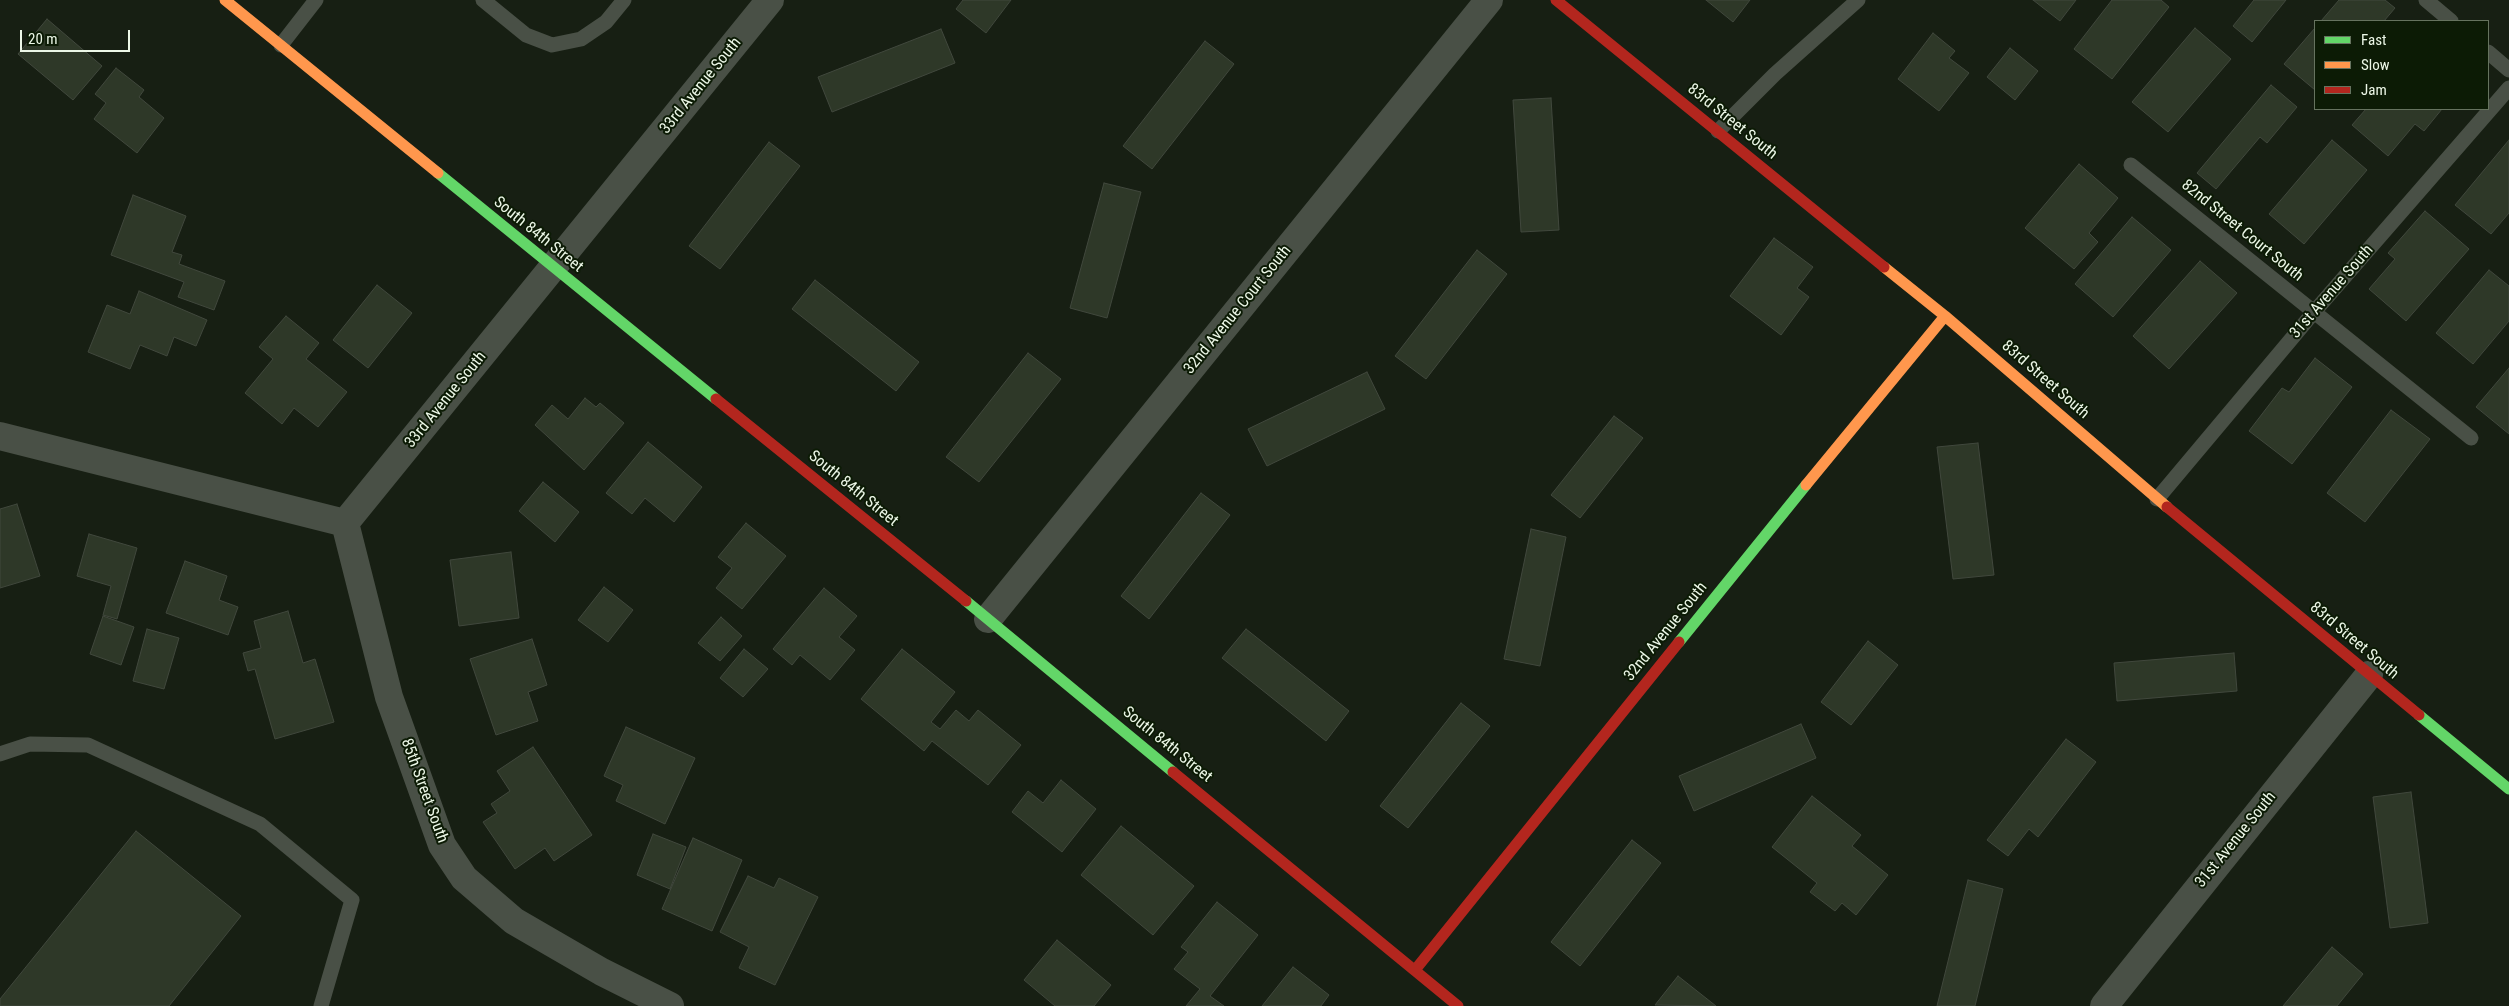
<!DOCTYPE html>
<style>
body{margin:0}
#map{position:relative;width:2509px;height:1006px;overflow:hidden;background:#171f13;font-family:"Roboto Condensed",sans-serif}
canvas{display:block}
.legend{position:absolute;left:2314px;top:20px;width:175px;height:90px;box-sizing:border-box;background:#0c1b05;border:1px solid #66735f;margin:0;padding:6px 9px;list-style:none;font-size:15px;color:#ecf7e7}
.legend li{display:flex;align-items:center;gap:10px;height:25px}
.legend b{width:25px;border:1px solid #66735f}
.scale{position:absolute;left:20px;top:30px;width:110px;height:22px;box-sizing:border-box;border:2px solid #ecf7e7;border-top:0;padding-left:6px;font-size:15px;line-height:18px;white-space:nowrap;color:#ecf7e7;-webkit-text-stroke:4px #0c1b05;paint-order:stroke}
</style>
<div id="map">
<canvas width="2509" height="1006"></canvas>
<ul class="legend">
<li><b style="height:6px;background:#63d668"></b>Fast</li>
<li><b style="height:6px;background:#ff974d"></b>Slow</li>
<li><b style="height:6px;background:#b3261e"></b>Jam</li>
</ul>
<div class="scale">20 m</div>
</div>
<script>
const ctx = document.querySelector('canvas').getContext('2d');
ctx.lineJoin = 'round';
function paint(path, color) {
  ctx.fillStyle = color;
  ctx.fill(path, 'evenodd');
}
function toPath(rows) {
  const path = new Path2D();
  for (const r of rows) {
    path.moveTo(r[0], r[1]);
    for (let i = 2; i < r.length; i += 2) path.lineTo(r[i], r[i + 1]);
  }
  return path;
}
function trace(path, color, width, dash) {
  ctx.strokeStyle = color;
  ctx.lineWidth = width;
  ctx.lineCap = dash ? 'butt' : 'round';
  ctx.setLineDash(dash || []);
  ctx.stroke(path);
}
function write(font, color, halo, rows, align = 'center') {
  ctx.font = font + ' "Roboto Condensed",sans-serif';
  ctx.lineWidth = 4;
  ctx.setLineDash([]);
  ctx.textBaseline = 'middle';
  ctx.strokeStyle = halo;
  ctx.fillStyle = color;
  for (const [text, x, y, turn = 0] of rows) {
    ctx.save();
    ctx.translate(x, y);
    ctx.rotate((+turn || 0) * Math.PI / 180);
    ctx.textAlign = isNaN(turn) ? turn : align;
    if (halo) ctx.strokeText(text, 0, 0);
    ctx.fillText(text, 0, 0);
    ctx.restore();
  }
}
const building = toPath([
 [963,0,1011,0,986,33,956,9,963,0],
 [1706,0,1750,0,1733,22,1706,0],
 [2033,0,2076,0,2060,21,2033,0],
 [2112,0,2161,0,2169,7,2112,79,2074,49,2112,0],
 [2254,0,2286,0,2252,42,2233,26,2254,0],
 [2339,0,2385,0,2395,8,2384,21,2321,21,2339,0],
 [47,19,102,66,73,100,18,54,47,19],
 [2195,28,2231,59,2168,132,2132,102,2195,28],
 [2315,28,2315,90,2284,64,2315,28],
 [941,29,955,63,832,112,818,77,941,29],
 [1933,33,1955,51,1949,58,1969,73,1939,111,1898,79,1933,33],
 [1205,41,1234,64,1152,169,1123,146,1205,41],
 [2010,48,2038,71,2015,100,1987,77,2010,48],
 [116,68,144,90,139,97,164,118,137,153,94,119,106,103,95,94,116,68],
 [2271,85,2297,107,2267,143,2260,137,2216,189,2197,173,2271,85],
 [1551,98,1559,230,1521,232,1513,100,1551,98],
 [2366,109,2442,109,2424,131,2415,124,2388,156,2352,125,2366,109],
 [2332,140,2367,170,2304,244,2269,214,2332,140],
 [2509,140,2509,213,2491,234,2455,205,2509,140],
 [769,142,800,166,720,269,689,246,769,142],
 [2079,164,2118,198,2089,233,2098,242,2074,269,2025,228,2079,164],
 [1104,183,1141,192,1107,318,1070,308,1104,183],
 [133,195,186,216,172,252,182,255,179,264,225,281,214,310,178,297,184,282,111,255,133,195],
 [2425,211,2469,249,2406,321,2369,289,2395,259,2388,253,2425,211],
 [2132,217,2171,250,2113,317,2075,284,2132,217],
 [1774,238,1813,267,1797,288,1809,297,1781,335,1730,296,1774,238],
 [1477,250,1507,274,1426,379,1395,356,1477,250],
 [2200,261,2237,293,2169,369,2133,336,2200,261],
 [2489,270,2509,286,2509,321,2473,364,2436,333,2489,270],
 [815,280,919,362,896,391,792,309,815,280],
 [377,285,412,313,368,368,333,340,377,285],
 [139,291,207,320,196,346,174,337,167,356,140,345,130,369,88,352,107,305,130,314,139,291],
 [286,316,319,343,306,359,347,392,318,427,294,408,282,424,245,393,273,359,259,347,286,316],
 [1028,353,1061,379,979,482,946,457,1028,353],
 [2315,358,2352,387,2292,464,2249,431,2282,388,2289,392,2315,358],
 [2509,368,2509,434,2476,407,2509,368],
 [1367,372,1385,409,1267,466,1248,429,1367,372],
 [585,398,596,407,600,403,624,423,584,470,535,425,552,405,568,419,585,398],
 [2391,410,2430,439,2365,522,2327,493,2391,410],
 [1614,416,1643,438,1580,518,1551,495,1614,416],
 [648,442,702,487,674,522,645,498,632,514,606,493,648,442],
 [1978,443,1994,575,1953,579,1937,447,1978,443],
 [543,482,579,512,555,542,519,511,543,482],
 [1201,493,1230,515,1149,619,1121,596,1201,493],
 [17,504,40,576,0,588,0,509,17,504],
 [746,523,786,556,742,609,716,588,732,568,718,557,746,523],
 [1531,529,1566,537,1540,666,1504,659,1531,529],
 [89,534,137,548,117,619,103,615,111,586,77,576,89,534],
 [511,552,519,618,459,626,450,560,511,552],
 [185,561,227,576,219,600,238,607,228,635,166,613,185,561],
 [604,587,633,610,608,642,578,620,604,587],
 [824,588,857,616,839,637,855,650,830,680,800,655,792,665,773,649,824,588],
 [288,611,303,663,315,659,334,722,275,739,255,669,248,671,243,653,261,648,254,621,288,611],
 [103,616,134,627,121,665,90,654,103,616],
 [721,617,742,636,720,661,698,643,721,617],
 [147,629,179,638,164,689,133,681,147,629],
 [1246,629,1349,711,1326,741,1222,658,1246,629],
 [532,639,547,685,528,692,538,721,496,735,470,659,532,639],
 [1868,641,1898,665,1851,725,1821,702,1868,641],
 [744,649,768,669,743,697,720,678,744,649],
 [902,649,955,692,931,722,940,729,956,710,969,721,978,710,1021,745,988,785,932,741,924,751,861,699,902,649],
 [2234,653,2237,691,2117,701,2114,663,2234,653],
 [1461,703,1490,726,1408,828,1380,806,1461,703],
 [1801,724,1816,758,1694,811,1679,776,1801,724],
 [626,727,695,758,665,824,616,801,623,785,604,776,626,727],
 [2066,739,2096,762,2038,837,2029,829,2008,856,1987,840,2066,739],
 [533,747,592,835,554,861,545,848,515,869,483,822,497,813,491,804,510,791,497,771,533,747],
 [1061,780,1096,809,1062,852,1012,812,1028,791,1043,803,1061,780],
 [2411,792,2428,923,2390,928,2373,797,2411,792],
 [1812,796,1861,835,1852,846,1888,875,1856,915,1842,903,1835,911,1810,892,1817,883,1772,847,1812,796],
 [1121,826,1194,886,1153,935,1081,875,1121,826],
 [136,831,241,916,169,1006,0,1006,0,999,136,831],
 [653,834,686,847,670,889,637,875,653,834],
 [693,838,742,860,712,931,662,909,693,838],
 [1632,840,1661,863,1580,966,1551,942,1632,840],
 [748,876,774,888,779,878,818,897,775,985,739,968,749,947,720,932,748,876],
 [1968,880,2003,889,1975,1006,1937,1006,1968,880],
 [1217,902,1258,935,1210,996,1224,1006,1186,1006,1200,989,1174,969,1188,952,1181,947,1217,902],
 [1057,940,1111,985,1094,1006,1055,1006,1024,980,1057,940],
 [2332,947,2363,974,2337,1006,2283,1006,2332,947],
 [1293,967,1329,995,1321,1006,1262,1006,1293,967],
 [1678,976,1716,1006,1655,1005,1678,976]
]);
paint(building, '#2e3828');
trace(building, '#41483d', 1);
trace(toPath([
 [483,0,526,35,552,45,581,39,606,22,624,0],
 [2426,0,2451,21],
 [281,45,316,0],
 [2488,52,2509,70],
 [1718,131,1775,74,1858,0],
 [2131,165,2471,438],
 [2157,499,2314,312,2509,88],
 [0,754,30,744,88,745,260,824,352,900,321,1006]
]), '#495046', 15);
trace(toPath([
 [0,436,345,523],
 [345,523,770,0],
 [345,523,389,697,442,845,464,878,514,921,602,972,670,1006],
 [988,619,1489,0],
 [2104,1006,2369,675]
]), '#495046', 28);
trace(toPath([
 [438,173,716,399],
 [966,601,1173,772],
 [1679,642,1806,485],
 [2419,715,2509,789]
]), '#63d668', 11);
trace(toPath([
 [225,0,438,173],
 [1884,267,1945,316,2167,507],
 [1806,485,1945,316]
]), '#ff974d', 11);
trace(toPath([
 [1556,0,1884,267],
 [716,399,966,601],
 [2167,507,2419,715],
 [1173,772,1458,1006],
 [1415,970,1679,642]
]), '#b3261e', 11);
write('16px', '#ecf7e7', '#0c1b05', [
 ["33rd Avenue South",701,86,-51],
 ["83rd Street South",1732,122,39],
 ["82nd Street Court South",2242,231,39],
 ["South 84th Street",538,235,39],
 ["31st Avenue South",2332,292,-49],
 ["32nd Avenue Court South",1238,310,-51],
 ["83rd Street South",2045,380,41],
 ["33rd Avenue South",446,400,-51],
 ["South 84th Street",853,489,39],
 ["32nd Avenue South",1666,632,-51],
 ["83rd Street South",2354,641,40],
 ["South 84th Street",1167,745,39],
 ["85th Street South",424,791,70],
 ["31st Avenue South",2236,840,-51]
]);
</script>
